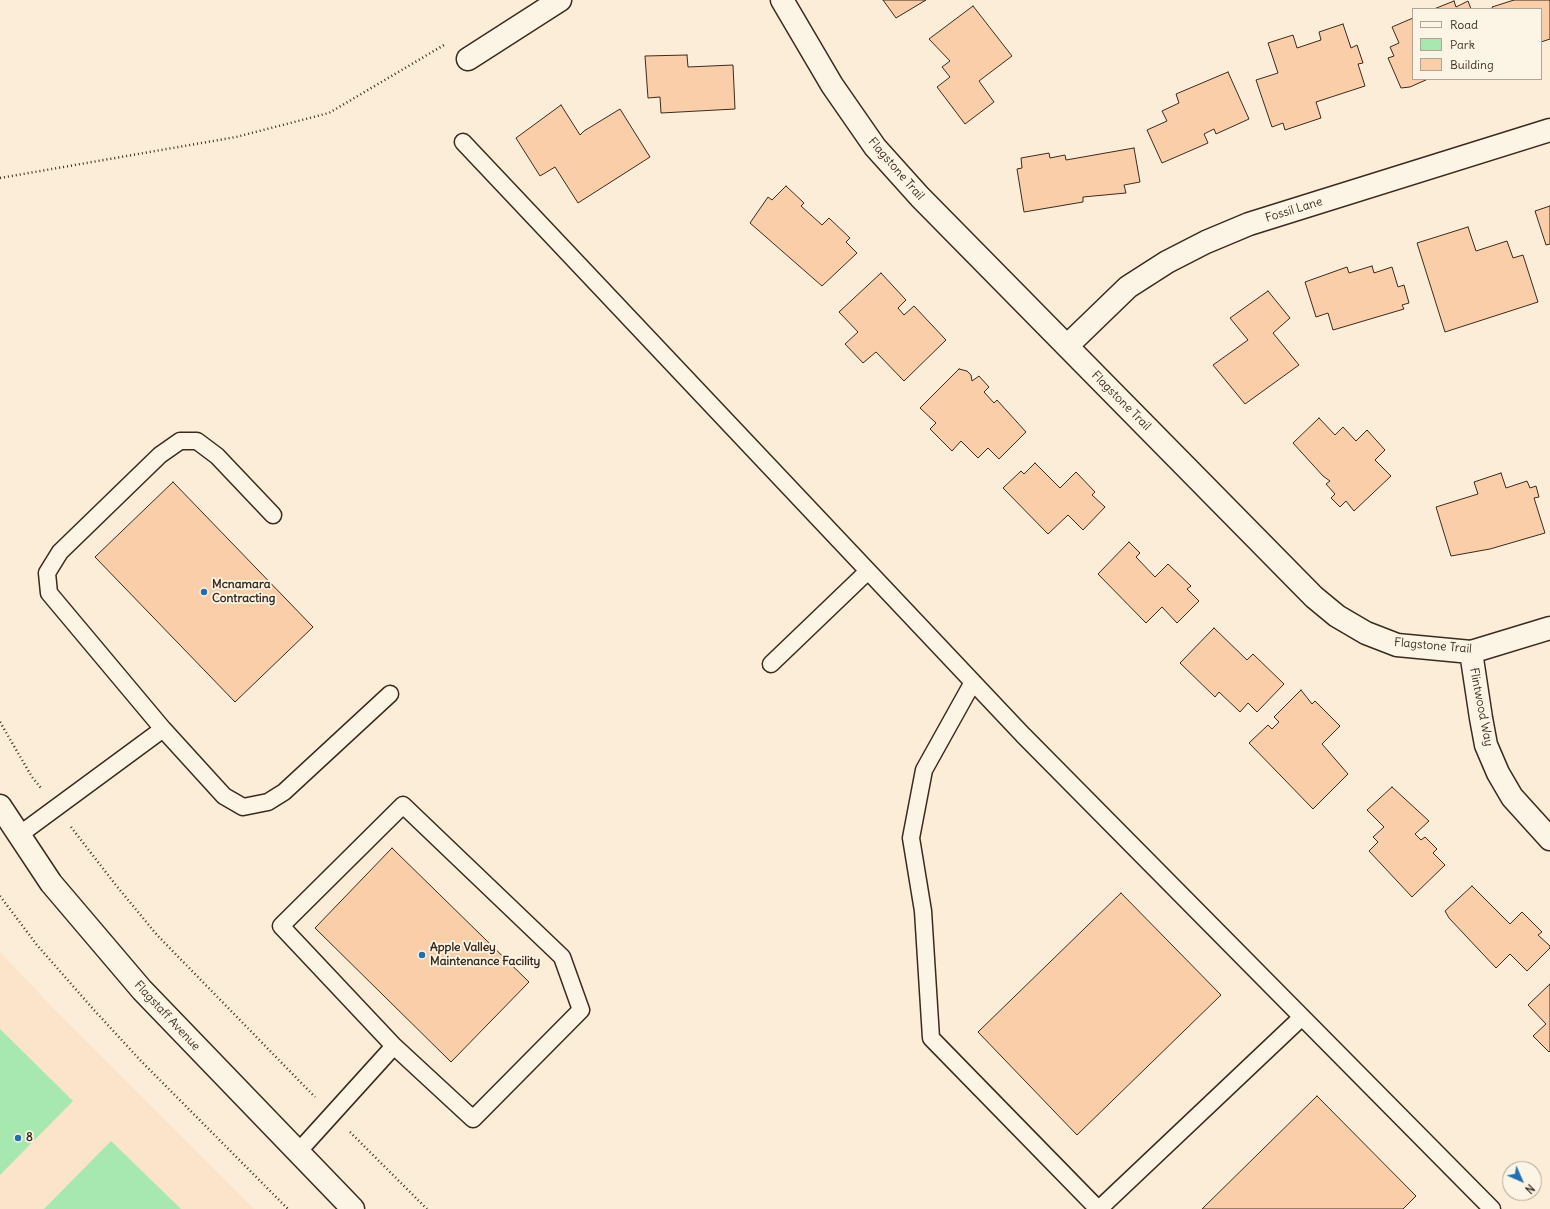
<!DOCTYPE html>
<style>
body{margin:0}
#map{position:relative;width:1550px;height:1209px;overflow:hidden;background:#fcedd9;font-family:Delius,sans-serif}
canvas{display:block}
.legend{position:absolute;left:1412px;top:8px;width:130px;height:72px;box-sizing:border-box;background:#fcf5e5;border:1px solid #afa495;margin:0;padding:5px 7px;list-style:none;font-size:12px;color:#3b2a1e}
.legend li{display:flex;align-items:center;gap:8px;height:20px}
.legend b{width:20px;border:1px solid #afa495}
.north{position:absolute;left:1502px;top:1161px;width:40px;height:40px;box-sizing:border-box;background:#fcf5e5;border:1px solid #afa495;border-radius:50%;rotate:135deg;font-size:11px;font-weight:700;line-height:16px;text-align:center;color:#3b2a1e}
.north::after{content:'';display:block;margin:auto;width:14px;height:18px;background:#1f6fb2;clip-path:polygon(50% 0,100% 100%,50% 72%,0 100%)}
</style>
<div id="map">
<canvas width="1550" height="1209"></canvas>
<ul class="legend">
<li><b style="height:5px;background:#fcf5e5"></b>Road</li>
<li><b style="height:11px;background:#a7e7b0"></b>Park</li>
<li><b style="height:11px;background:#facea8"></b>Building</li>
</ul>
<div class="north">N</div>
</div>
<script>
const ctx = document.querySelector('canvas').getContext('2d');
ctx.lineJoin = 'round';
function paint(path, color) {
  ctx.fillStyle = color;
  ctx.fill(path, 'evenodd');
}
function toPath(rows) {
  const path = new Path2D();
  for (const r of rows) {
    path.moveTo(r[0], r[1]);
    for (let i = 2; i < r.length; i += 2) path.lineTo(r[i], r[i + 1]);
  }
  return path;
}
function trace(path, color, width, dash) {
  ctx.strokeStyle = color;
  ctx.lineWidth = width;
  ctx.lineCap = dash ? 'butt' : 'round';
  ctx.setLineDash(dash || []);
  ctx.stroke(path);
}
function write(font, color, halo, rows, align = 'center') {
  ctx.font = font + ' Delius,sans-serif';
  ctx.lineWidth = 3.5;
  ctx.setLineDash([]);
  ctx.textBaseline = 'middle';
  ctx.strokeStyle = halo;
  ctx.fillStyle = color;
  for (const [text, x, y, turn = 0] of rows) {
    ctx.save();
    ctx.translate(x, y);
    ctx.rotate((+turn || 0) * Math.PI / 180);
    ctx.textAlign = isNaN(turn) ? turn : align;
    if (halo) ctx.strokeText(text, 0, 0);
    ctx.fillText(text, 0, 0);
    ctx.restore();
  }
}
paint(toPath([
 [0,952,57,1012,254,1209,0,1209]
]), '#fbe4ca');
paint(toPath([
 [0,1029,73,1101,0,1175],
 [111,1141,181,1209,44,1209]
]), '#a7e7b0');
const building = toPath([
 [883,0,926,0,896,18,883,0],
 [1514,0,1550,0,1550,39,1541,42,1541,9,1493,9,1492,7,1514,0],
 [1454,1,1456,7,1468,1,1471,9,1434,9,1454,1],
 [973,6,1012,56,979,81,994,102,965,124,937,87,950,77,942,67,950,61,929,39,973,6],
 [1413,18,1413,79,1428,79,1410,87,1401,88,1388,58,1394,56,1390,47,1399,43,1392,27,1413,18],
 [1343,24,1351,48,1357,45,1363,63,1358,64,1365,86,1316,102,1321,118,1285,130,1283,123,1272,127,1256,80,1278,73,1268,43,1293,35,1297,48,1321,40,1319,32,1343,24],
 [687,55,688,67,733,65,735,109,661,113,660,97,648,98,645,56,687,55],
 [1228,72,1249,119,1216,134,1214,129,1204,134,1208,143,1162,163,1147,130,1167,121,1162,111,1179,103,1176,94,1228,72],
 [561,105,580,135,584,131,620,109,650,157,578,203,555,167,540,176,516,138,561,105],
 [1134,148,1140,182,1124,185,1126,193,1083,197,1083,202,1024,212,1017,169,1022,168,1021,158,1049,153,1050,158,1065,155,1066,160,1134,148],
 [786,186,804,203,801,206,822,225,829,218,850,238,846,242,857,253,822,286,750,223,768,197,772,200,786,186],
 [1550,206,1550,244,1546,245,1535,211,1550,206],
 [1468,227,1476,251,1507,241,1513,258,1523,255,1538,302,1445,332,1417,243,1468,227],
 [1372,266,1374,273,1392,267,1398,287,1404,285,1409,303,1402,305,1404,309,1333,330,1328,313,1316,317,1305,282,1347,267,1349,273,1372,266],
 [881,273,906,300,898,308,904,315,914,306,946,340,904,381,876,352,863,363,845,344,858,332,839,312,881,273],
 [1268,291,1290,318,1273,333,1299,365,1245,404,1213,365,1248,340,1230,318,1268,291],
 [959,369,967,371,971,375,972,381,979,376,989,387,984,392,994,403,997,400,1026,432,999,459,988,448,978,458,961,441,952,451,930,429,936,423,920,408,959,369],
 [1319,418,1335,435,1343,427,1356,441,1367,430,1385,450,1375,460,1391,476,1354,511,1346,501,1340,507,1331,498,1335,494,1326,484,1330,481,1323,476,1293,443,1319,418],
 [1035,463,1060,488,1076,472,1095,492,1092,495,1105,507,1083,530,1068,515,1048,534,1003,488,1021,471,1024,474,1035,463],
 [1501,473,1506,488,1527,481,1530,488,1536,486,1539,497,1534,498,1545,533,1490,549,1451,556,1436,507,1478,494,1474,482,1501,473],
 [173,482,313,627,235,702,95,557,173,482],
 [1129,542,1140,553,1136,557,1155,577,1168,564,1191,586,1187,589,1199,601,1177,623,1162,607,1146,623,1098,574,1129,542],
 [1214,628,1247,660,1253,654,1284,684,1257,712,1248,703,1240,712,1219,692,1215,697,1180,663,1214,628],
 [1301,690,1312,704,1315,701,1340,726,1322,744,1348,774,1313,809,1249,743,1268,725,1272,729,1279,722,1274,717,1301,690],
 [1392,787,1429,821,1415,834,1421,840,1425,837,1437,849,1433,853,1445,865,1412,897,1369,851,1378,842,1373,837,1384,827,1367,810,1392,787],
 [392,848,529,982,451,1062,315,928,392,848],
 [1472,886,1510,924,1522,912,1542,932,1538,935,1550,946,1550,948,1527,971,1510,954,1496,968,1449,918,1445,911,1472,886],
 [1121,893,1221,995,1077,1135,978,1032,1121,893],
 [1550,984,1550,1051,1549,1052,1533,1036,1546,1024,1528,1005,1550,984],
 [1317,1096,1416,1196,1403,1209,1202,1209,1317,1096]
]);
paint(building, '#facea8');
trace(building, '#3b2a1e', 1);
const lane = toPath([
 [463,142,1023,735,1492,1209],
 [771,664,868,571],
 [973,682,924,770,911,838,923,911,931,1038,1098,1209],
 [163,729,224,796,243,807,268,802,284,792,390,694],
 [19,835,163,729,49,593,47,573,60,552,160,455,180,441,197,441,217,456,273,515],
 [298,1152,394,1046,473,1119,581,1010,562,957,403,805,281,926,394,1046],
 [1099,1209,1302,1017]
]);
const street = toPath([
 [782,0,832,85,875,147,920,197,1314,597,1337,616,1366,633,1397,645,1471,652,1550,628],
 [468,59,560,0],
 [1067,346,1128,287,1167,262,1206,242,1249,224,1550,130],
 [1471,652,1481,718,1486,745,1498,773,1512,797,1550,839]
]);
const secondary = toPath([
 [0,806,51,883,142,990,353,1209]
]);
trace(lane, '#3b2a1e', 19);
trace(street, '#3b2a1e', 25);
trace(secondary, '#3b2a1e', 25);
trace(toPath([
 [0,178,236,137,329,113,444,45],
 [0,722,32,777,41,788],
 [71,827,115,884,157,935,315,1097],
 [0,896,37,945,94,1010,141,1061,288,1209],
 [350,1132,427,1209]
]), '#3b2a1e', 2.5, [1, 3]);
trace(lane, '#fcf5e5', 16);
trace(street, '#fcf5e5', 22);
trace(secondary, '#fcf5e5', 22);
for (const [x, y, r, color] of [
 [204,592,4,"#1f6fb2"],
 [422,955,4,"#1f6fb2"],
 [18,1138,4,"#1f6fb2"]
]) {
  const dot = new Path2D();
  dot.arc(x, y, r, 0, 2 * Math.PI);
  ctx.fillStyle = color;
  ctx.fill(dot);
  trace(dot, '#fcf5e5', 1.5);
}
write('12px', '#3b2a1e', '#fcf5e5', [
 ["Flagstone Trail",896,169,49],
 ["Fossil Lane",1294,210,-17],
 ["Flagstone Trail",1121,401,45],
 ["Flagstone Trail",1433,646,5],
 ["Flintwood Way",1481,707,79],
 ["Flagstaff Avenue",167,1016,47]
]);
write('bold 12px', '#3b2a1e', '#fcf5e5', [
 ["Mcnamara",212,585],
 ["Contracting",212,599],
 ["Apple Valley",430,948],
 ["Maintenance Facility",430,962],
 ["8",26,1138]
], 'left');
</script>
